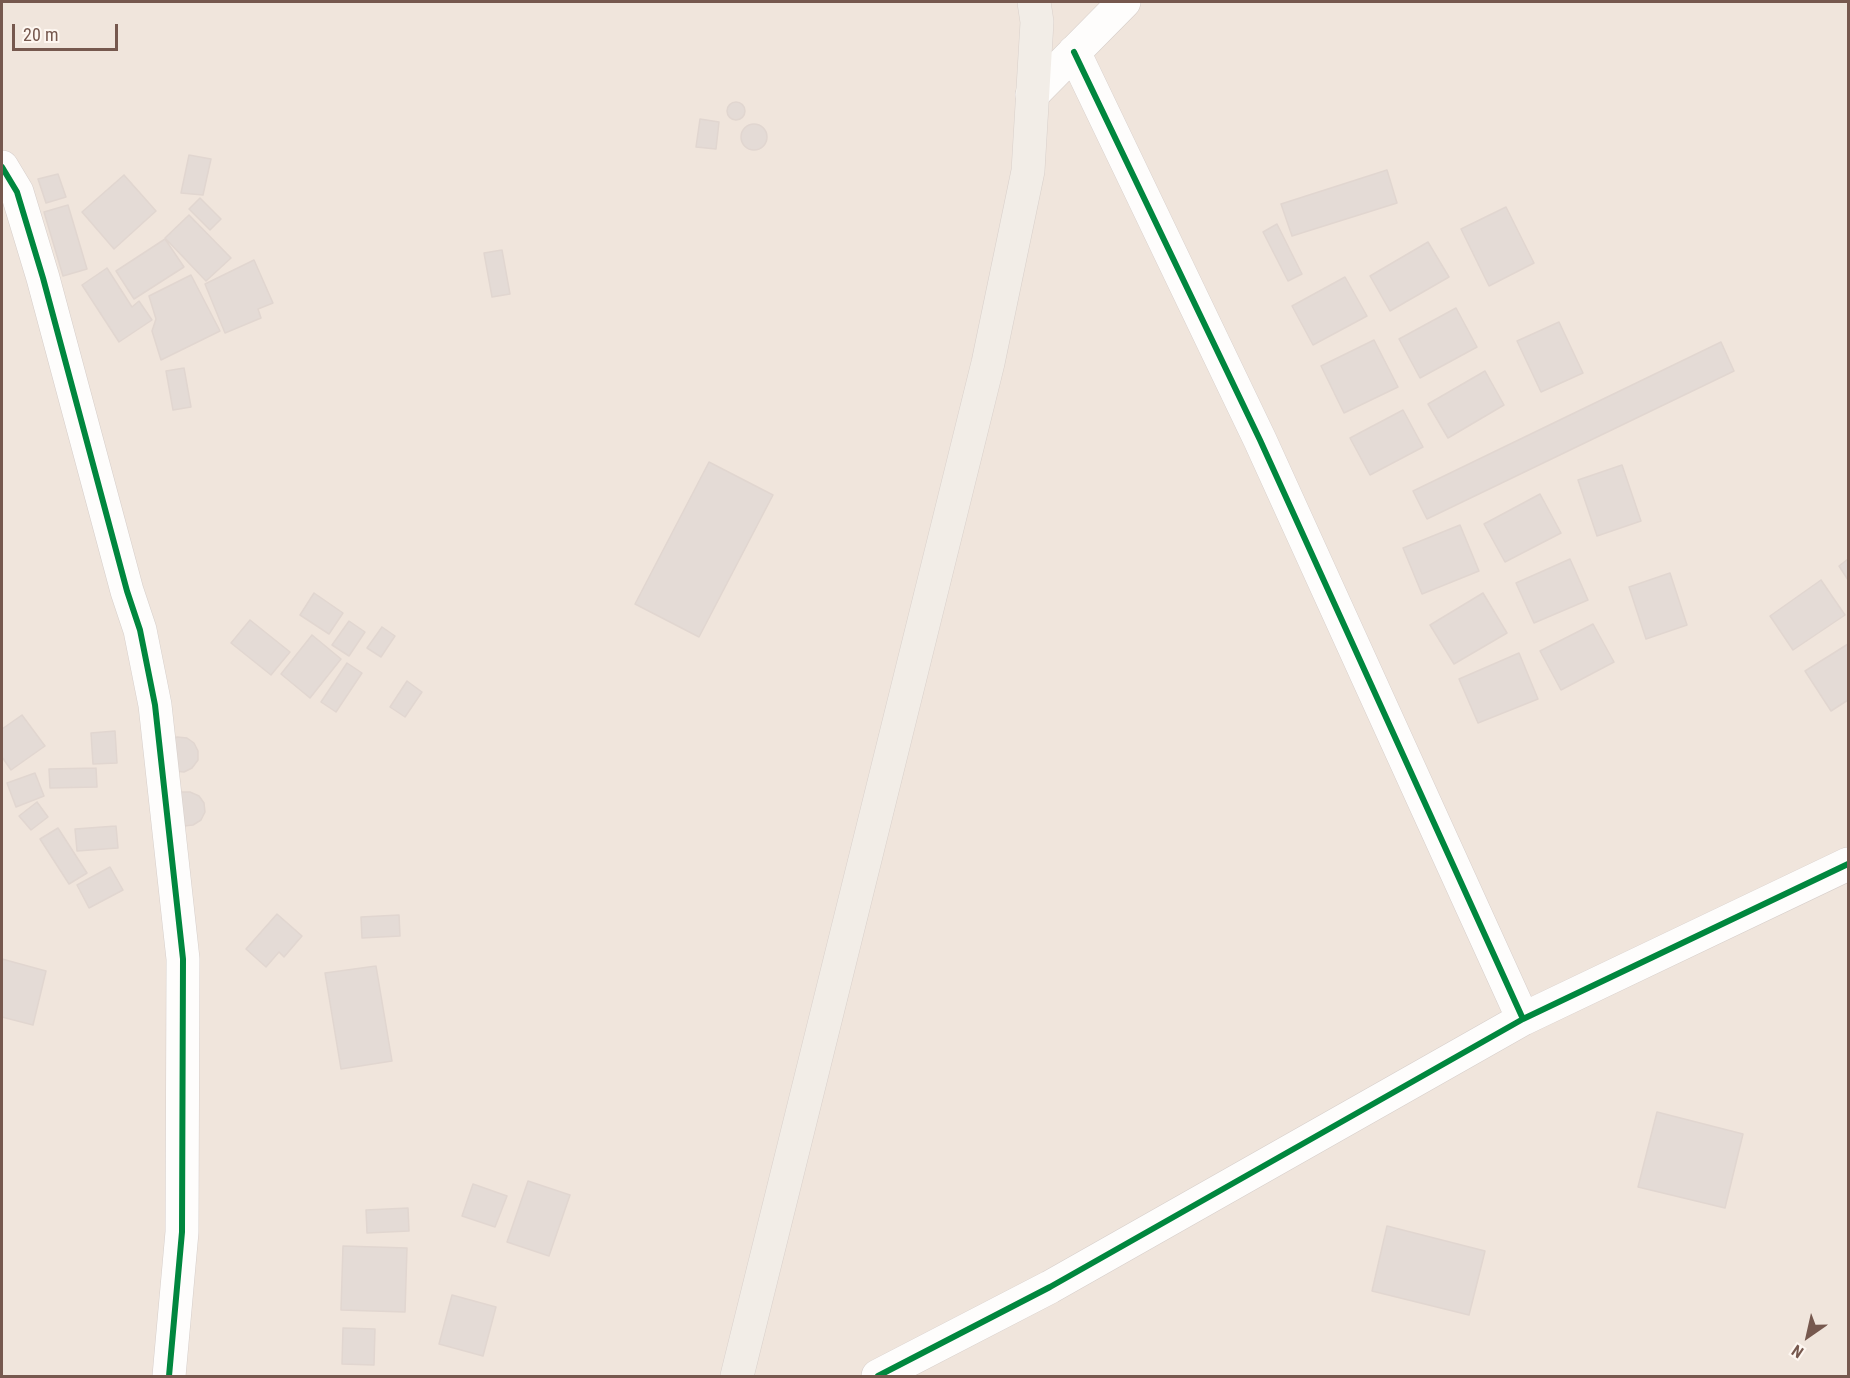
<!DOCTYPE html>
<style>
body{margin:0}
#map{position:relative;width:1850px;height:1378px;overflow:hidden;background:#f8f3ee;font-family:"Roboto Condensed",sans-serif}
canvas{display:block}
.frame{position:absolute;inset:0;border:3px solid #76584e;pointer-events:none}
.north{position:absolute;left:1778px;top:1306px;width:60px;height:60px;-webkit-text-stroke:4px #fef7f1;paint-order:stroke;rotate:214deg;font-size:16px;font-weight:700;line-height:24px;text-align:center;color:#76584e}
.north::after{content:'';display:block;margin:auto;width:21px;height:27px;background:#76584e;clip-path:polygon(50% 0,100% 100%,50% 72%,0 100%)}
.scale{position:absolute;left:12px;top:24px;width:106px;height:27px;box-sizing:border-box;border:3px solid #76584e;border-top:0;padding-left:8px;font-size:18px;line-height:21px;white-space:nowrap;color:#76584e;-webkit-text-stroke:4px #fef7f1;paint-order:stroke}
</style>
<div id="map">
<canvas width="1850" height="1378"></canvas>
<div class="frame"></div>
<div class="north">N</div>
<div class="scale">20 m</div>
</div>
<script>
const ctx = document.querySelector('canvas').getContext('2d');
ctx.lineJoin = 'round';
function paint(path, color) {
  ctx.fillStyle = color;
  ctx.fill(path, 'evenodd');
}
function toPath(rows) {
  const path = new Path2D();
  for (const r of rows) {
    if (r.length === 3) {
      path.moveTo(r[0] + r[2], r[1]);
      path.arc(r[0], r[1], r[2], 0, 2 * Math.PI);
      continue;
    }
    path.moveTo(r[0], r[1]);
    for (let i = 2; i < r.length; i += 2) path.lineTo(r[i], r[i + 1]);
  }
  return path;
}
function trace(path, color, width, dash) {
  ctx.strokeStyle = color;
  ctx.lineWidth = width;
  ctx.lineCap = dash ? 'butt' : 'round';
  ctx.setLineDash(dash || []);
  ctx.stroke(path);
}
paint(toPath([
 [2,2,1848,2,1848,1376,2,1376]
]), '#f0e5dc');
const building = toPath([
 [736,111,9],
 [700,119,719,122,716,149,696,147,700,119],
 [754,137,13],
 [189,155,211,159,203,195,181,193,189,155],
 [1387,170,1397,203,1292,236,1281,204,1387,170],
 [58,174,66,197,46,203,38,179,58,174],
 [124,175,156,211,114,249,82,212,124,175],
 [200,198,221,219,210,230,189,209,200,198],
 [68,205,87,269,63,276,44,212,68,205],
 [1506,207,1534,263,1489,286,1461,229,1506,207],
 [189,215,231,258,206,281,165,238,189,215],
 [1277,224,1302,274,1288,281,1263,232,1277,224],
 [165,239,184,267,134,299,116,271,165,239],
 [1428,242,1449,277,1390,311,1370,276,1428,242],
 [502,250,510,294,492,297,484,253,502,250],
 [254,260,273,303,258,309,261,318,225,333,205,284,254,260],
 [107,268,132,307,139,301,152,320,119,342,82,285,107,268],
 [191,275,220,331,161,360,152,331,156,319,149,296,191,275],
 [1345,277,1367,316,1313,345,1292,306,1345,277],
 [1456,308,1477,347,1420,378,1399,339,1456,308],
 [1559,322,1583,373,1541,392,1517,341,1559,322],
 [1374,340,1398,387,1344,413,1321,366,1374,340],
 [1721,342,1734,371,1427,519,1413,491,1721,342],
 [184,368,191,407,173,410,166,371,184,368],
 [1485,371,1504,405,1448,438,1428,404,1485,371],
 [1403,410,1423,447,1370,475,1350,438,1403,410],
 [709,462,773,495,699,637,635,604,709,462],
 [1622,465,1641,521,1597,536,1578,480,1622,465],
 [1540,494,1561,533,1505,562,1484,524,1540,494],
 [1460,525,1479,571,1422,594,1403,548,1460,525],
 [1570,559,1588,600,1534,623,1516,583,1570,559],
 [1848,559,1848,580,1839,566,1848,559],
 [1670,573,1687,625,1646,639,1629,587,1670,573],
 [1821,580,1845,615,1793,650,1770,616,1821,580],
 [314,593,343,613,329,634,300,615,314,593],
 [1483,593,1507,633,1454,664,1430,625,1483,593],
 [250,620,290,652,271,675,231,643,250,620],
 [349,621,365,632,349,656,332,645,349,621],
 [1593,624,1614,662,1561,690,1540,651,1593,624],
 [382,627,395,636,381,657,367,648,382,627],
 [312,635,341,659,310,698,281,674,312,635],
 [1848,644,1848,700,1831,711,1805,671,1848,644],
 [1519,653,1538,699,1478,723,1459,679,1519,653],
 [347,663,362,673,336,712,321,702,347,663],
 [407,681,422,692,405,717,390,707,407,681],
 [22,715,45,746,11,770,2,757,2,729,22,715],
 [115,731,117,763,93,764,91,733,115,731],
 [177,737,187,738,194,743,198,751,198,760,192,768,184,772,175,771,169,741,177,737],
 [96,768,97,787,50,788,49,769,96,768],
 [35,773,44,796,16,807,7,783,35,773],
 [182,792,190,792,199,796,204,803,205,812,201,820,193,825,184,826,174,797,182,792],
 [37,802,48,817,31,830,19,816,37,802],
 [116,826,118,848,77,851,75,829,116,826],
 [58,828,87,873,69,884,40,839,58,828],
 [110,867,123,890,89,908,77,885,110,867],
 [277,914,302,936,284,957,279,952,266,967,246,949,277,914],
 [399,915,400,936,362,938,361,917,399,915],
 [2,959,46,971,33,1025,2,1017,2,959],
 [376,966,392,1061,341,1069,325,973,376,966],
 [1657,1112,1743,1134,1725,1208,1638,1187,1657,1112],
 [528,1181,570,1195,549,1256,507,1242,528,1181],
 [473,1184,507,1196,495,1227,462,1216,473,1184],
 [408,1208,409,1231,367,1233,366,1210,408,1208],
 [1387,1226,1485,1251,1469,1315,1372,1291,1387,1226],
 [343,1246,407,1248,405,1312,341,1310,343,1246],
 [452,1295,496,1307,483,1356,439,1344,452,1295],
 [343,1328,375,1329,374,1365,342,1364,343,1328]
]);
paint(building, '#e4dbd6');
trace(building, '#e1d6d0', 1.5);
const minor = toPath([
 [1074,52,1260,440,1523,1019],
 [1032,95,1124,2],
 [2,167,17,192,43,278,127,591,140,630,155,705,183,959,182,1232,169,1376],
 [878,1376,1050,1287,1523,1019,1848,864]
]);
const primary = toPath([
 [737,1376,988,363,1028,171,1037,22,1034,2]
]);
trace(minor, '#d6ceca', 34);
trace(primary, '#d9d0cb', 34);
trace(minor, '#fefdfc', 33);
trace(primary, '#f2ede7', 33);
trace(toPath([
 [1074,52,1260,440,1523,1019],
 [2,167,17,192,43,278,127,591,140,630,155,705,183,959,182,1232,169,1376],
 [878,1376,1050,1287,1523,1019,1848,864]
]), '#00873e', 6);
</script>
